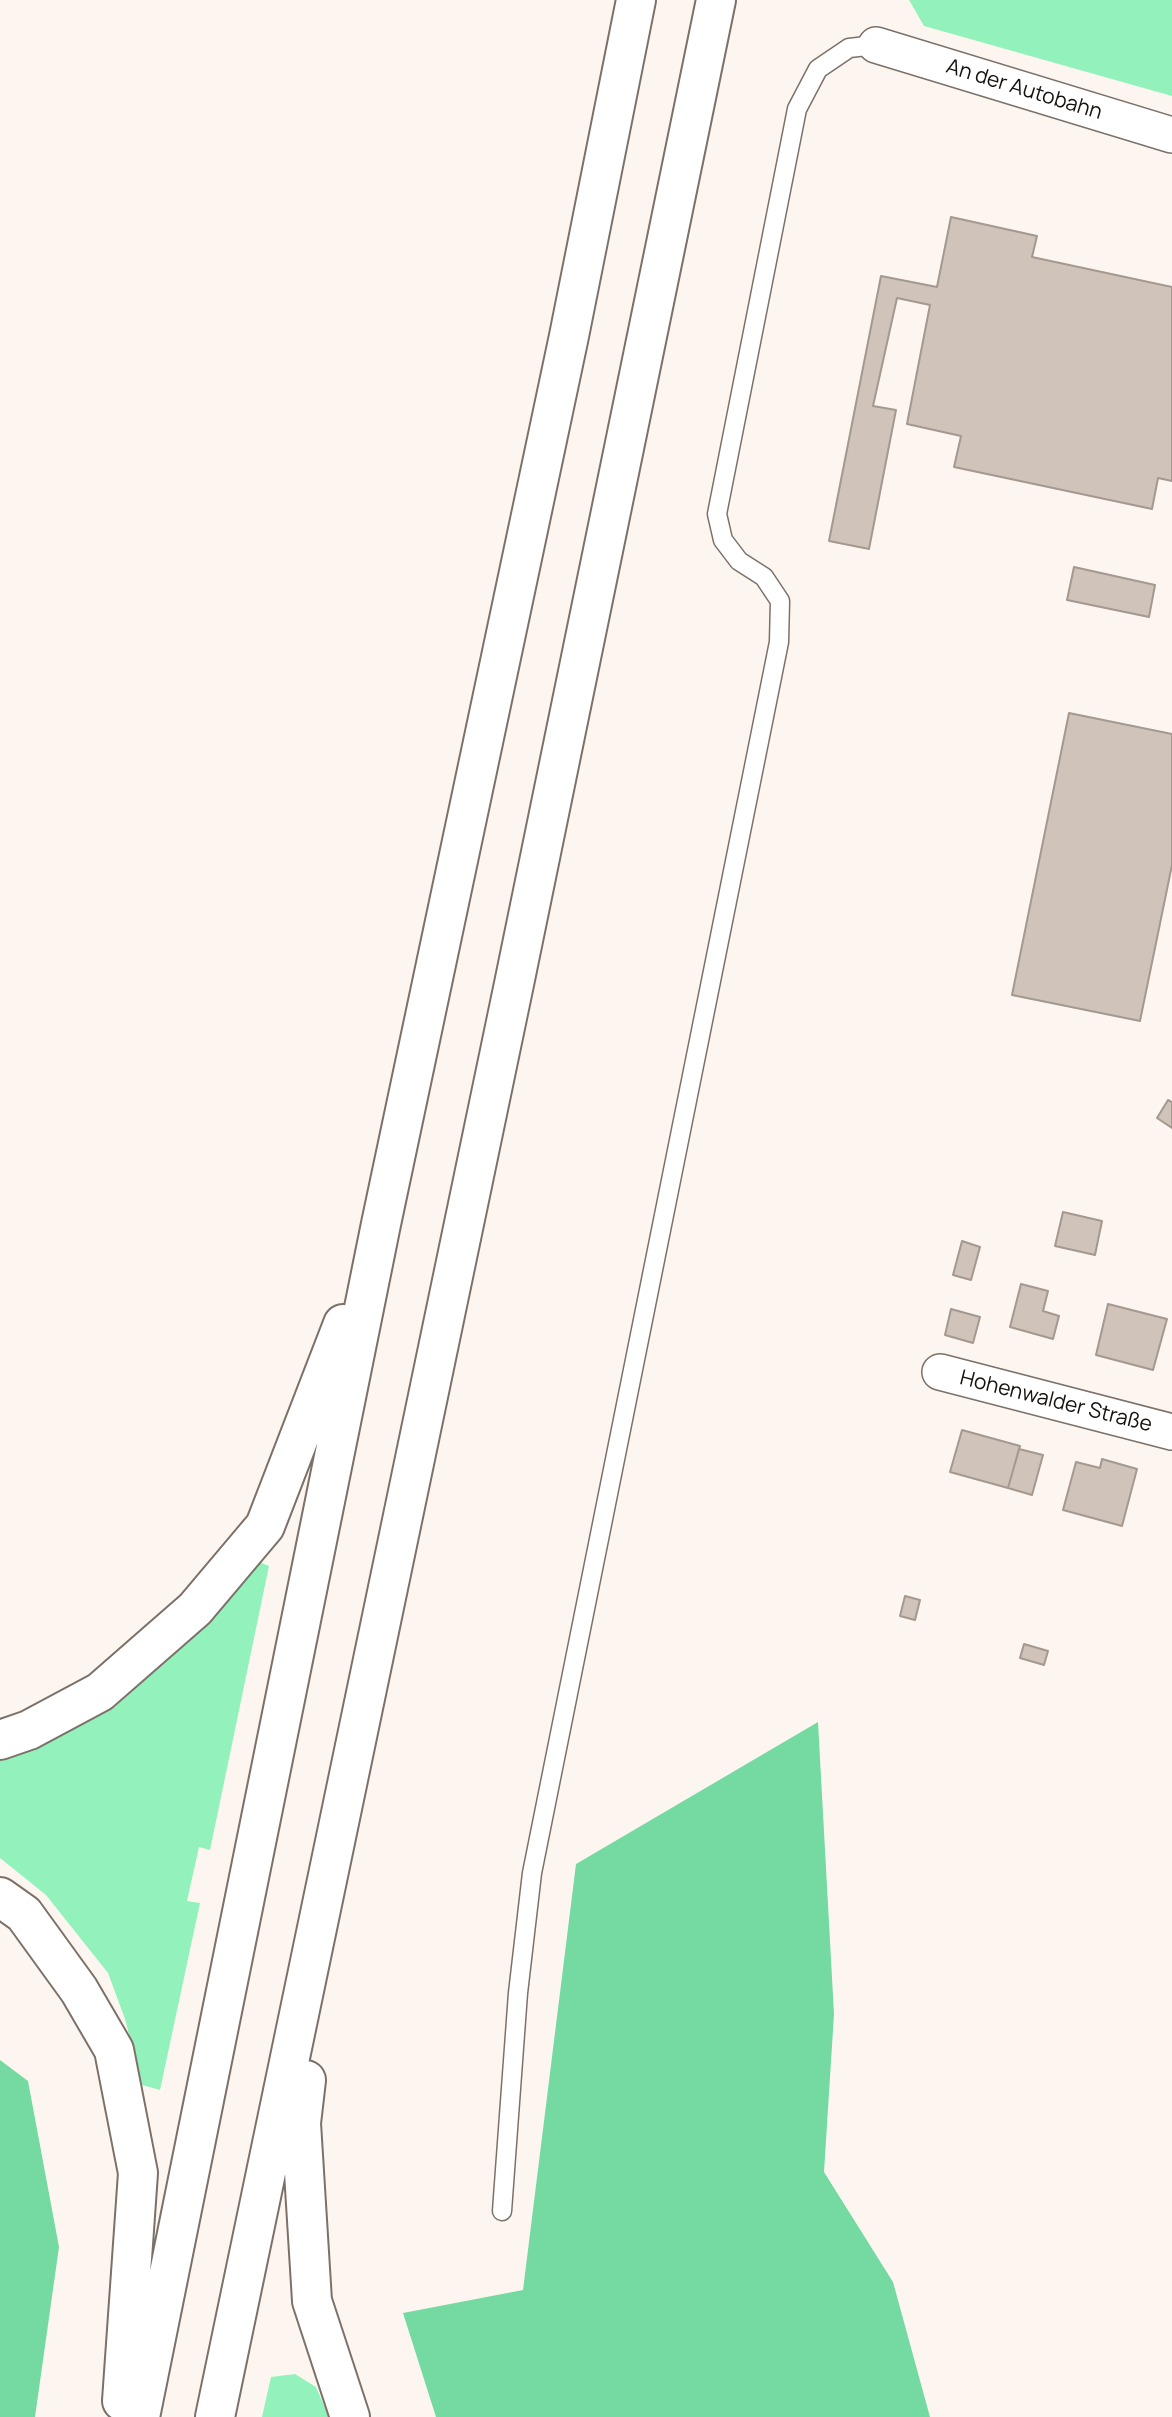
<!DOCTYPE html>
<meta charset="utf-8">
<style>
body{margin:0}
canvas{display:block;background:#fdf6f0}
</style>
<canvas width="1172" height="2417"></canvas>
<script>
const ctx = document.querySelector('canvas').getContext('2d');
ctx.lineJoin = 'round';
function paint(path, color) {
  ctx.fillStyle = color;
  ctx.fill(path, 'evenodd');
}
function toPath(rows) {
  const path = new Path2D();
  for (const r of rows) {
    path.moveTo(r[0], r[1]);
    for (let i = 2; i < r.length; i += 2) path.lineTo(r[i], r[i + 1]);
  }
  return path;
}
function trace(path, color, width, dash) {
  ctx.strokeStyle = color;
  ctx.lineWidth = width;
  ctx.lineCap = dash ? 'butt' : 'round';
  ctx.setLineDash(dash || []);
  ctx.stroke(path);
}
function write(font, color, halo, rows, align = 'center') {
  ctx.font = font + ' Manrope,sans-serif';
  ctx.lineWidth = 5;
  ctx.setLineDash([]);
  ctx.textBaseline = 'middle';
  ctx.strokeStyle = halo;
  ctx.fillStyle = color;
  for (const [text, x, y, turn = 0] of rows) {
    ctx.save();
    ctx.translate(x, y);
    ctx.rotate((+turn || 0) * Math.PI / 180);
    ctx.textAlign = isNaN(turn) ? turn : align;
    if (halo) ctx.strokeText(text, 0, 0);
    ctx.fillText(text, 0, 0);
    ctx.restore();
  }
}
paint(toPath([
 [909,0,1172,0,1172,96,924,26],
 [259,1562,269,1566,210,1850,199,1847,187,1901,200,1903,160,2090,142,2085,125,2019,108,1973,46,1895,0,1858,0,1760,51,1741,115,1707,213,1619],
 [295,2374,316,2387,329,2417,262,2417,271,2377]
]), '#93f2bc');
paint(toPath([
 [818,1722,834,2014,824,2172,893,2282,930,2417,436,2417,403,2313,523,2290,576,1864],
 [0,2060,28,2081,59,2247,35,2417,0,2417]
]), '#74daa2');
const building = toPath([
 [951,217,1037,236,1032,257,1172,287,1172,481,1158,478,1152,509,954,467,961,436,907,424,930,305,897,298,873,406,896,410,869,549,829,541,881,276,937,287,951,217],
 [1074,567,1155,585,1149,617,1067,600,1074,567],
 [1069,713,1172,734,1172,865,1140,1021,1012,995,1069,713],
 [1168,1100,1172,1102,1172,1128,1157,1118,1168,1100],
 [1063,1212,1102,1221,1095,1255,1055,1246,1063,1212],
 [962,1241,980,1247,971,1280,953,1275,962,1241],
 [1021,1284,1048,1291,1043,1311,1059,1316,1053,1339,1010,1327,1021,1284],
 [1108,1304,1167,1319,1153,1370,1096,1355,1108,1304],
 [951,1309,980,1317,973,1343,945,1335,951,1309],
 [962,1430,1020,1446,1008,1488,950,1472,962,1430],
 [1019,1449,1043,1455,1032,1495,1008,1488,1019,1449],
 [1102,1459,1137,1469,1122,1526,1063,1510,1076,1462,1100,1468,1102,1459],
 [905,1596,920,1600,915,1620,900,1616,905,1596],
 [1024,1644,1048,1651,1044,1665,1020,1658,1024,1644]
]);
paint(building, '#cfc3ba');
trace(building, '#a49890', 2);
const lane = toPath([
 [502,2211,518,1993,532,1873,779,642,780,601,764,577,739,561,723,540,717,514,797,109,818,69,849,48,876,45]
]);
const street = toPath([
 [876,45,1172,135],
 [940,1372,1172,1432]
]);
const highway = toPath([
 [0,1740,29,1730,100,1692,195,1609,265,1526,343,1324],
 [0,1897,24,1914,79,1990,114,2050,138,2173,122,2401],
 [306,2080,301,2123,312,2301,350,2417],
 [140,2417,381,1224,569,336,636,0],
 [215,2417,514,984,716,0]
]);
trace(lane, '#7c7169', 21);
trace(street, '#7c7169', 38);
trace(highway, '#7c7169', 42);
trace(lane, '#fff', 18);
trace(street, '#fff', 35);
trace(highway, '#fff', 38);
write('21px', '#16120f', '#fff', [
 ["An der Autobahn",1024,90,17],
 ["Hohenwalder Straße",1056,1402,14]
]);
</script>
